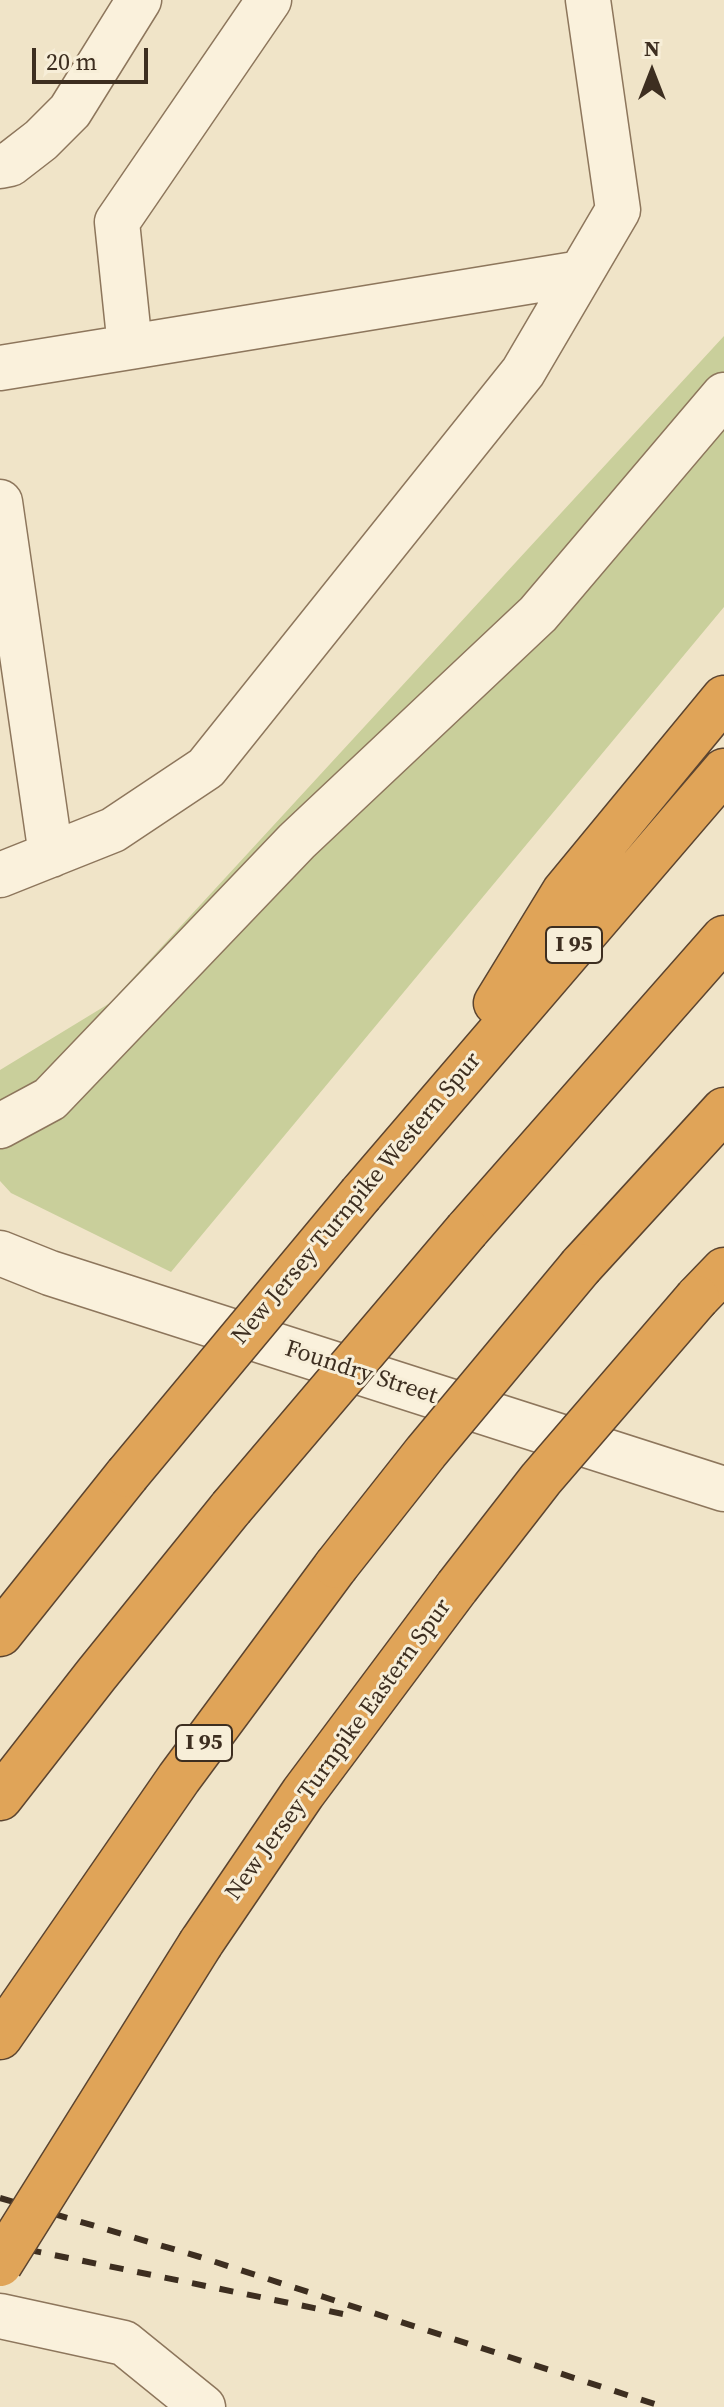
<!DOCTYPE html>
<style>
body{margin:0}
#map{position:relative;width:724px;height:2407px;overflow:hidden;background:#f0e4c8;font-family:"Source Serif 4",serif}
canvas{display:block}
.north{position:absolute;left:612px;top:32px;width:80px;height:80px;-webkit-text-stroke:6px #f7eed8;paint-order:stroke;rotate:0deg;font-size:22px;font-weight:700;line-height:32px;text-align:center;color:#3d2e20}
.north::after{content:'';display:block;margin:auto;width:28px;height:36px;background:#3d2e20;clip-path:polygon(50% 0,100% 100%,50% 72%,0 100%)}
.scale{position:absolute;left:32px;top:48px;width:116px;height:36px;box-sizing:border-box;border:4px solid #3d2e20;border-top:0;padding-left:10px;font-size:24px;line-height:28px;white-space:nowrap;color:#3d2e20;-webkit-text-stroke:6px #f7eed8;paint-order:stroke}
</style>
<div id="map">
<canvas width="724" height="2407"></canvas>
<div class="north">N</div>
<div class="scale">20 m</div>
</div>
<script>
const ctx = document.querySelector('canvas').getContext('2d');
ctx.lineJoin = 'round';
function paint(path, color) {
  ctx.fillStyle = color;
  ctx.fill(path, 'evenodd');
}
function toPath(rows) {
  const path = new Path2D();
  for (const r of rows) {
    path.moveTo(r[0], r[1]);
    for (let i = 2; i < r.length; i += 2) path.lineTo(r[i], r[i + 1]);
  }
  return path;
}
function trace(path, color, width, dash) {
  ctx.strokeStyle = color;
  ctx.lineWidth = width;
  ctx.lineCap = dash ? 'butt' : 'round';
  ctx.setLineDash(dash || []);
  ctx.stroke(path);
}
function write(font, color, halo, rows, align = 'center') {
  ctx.font = font + ' "Source Serif 4",serif';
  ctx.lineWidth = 6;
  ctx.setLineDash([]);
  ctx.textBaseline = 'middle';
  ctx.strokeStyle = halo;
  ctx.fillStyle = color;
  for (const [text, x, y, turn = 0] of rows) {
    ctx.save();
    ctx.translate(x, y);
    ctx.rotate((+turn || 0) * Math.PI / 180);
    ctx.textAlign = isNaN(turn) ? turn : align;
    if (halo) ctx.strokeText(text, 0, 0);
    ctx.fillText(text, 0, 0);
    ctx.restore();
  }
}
paint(toPath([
 [724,336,724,607,171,1272,11,1193,0,1181,0,1070,110,1003]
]), '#c9cf9b');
const minor = toPath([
 [0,166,10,164,41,140,70,111,139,0],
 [130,347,581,273],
 [0,368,130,347,117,222,269,0],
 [0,502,51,855],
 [0,875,113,830,206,768,523,372,618,210,588,0],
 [0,1126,50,1099,297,841,538,614,724,395],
 [0,1253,50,1273,724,1489],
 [0,2316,124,2343,203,2407]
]);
const highway = toPath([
 [496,1003,564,892,724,698],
 [361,1194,724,771],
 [467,1230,724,938],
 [581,1266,724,1110],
 [697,1298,724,1270],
 [0,1634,127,1475],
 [0,1798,96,1675,231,1508],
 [201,1943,303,1793,457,1587],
 [0,2037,179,1778,336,1566]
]);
trace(minor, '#8d765c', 47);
trace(highway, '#5b4430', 47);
trace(minor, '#faf1dc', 44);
trace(highway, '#e0a458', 44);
trace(toPath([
 [0,2198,200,2257,664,2407],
 [0,2244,353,2316]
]), '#3d2e20', 6, [14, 14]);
const highwayBridge = toPath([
 [127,1475,361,1194],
 [231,1508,467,1230],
 [336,1566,426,1452,581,1266],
 [457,1587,541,1479,697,1298],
 [0,2264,201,1943]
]);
trace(highwayBridge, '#5b4430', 47, []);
trace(highwayBridge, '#e0a458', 44);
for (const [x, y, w] of [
 [574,945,56],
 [204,1743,56]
]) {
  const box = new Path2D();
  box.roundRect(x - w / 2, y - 18, w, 36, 6);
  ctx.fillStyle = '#f7eed8';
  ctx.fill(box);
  trace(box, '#3d2e20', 2);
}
write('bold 22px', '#3d2e20', null, [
 ["I 95",574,945],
 ["I 95",204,1743]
]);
write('24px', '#3d2e20', '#f7eed8', [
 ["New Jersey Turnpike Western Spur",357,1199,-50],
 ["Foundry Street",361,1373,18],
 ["New Jersey Turnpike Eastern Spur",339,1750,-54]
]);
</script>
